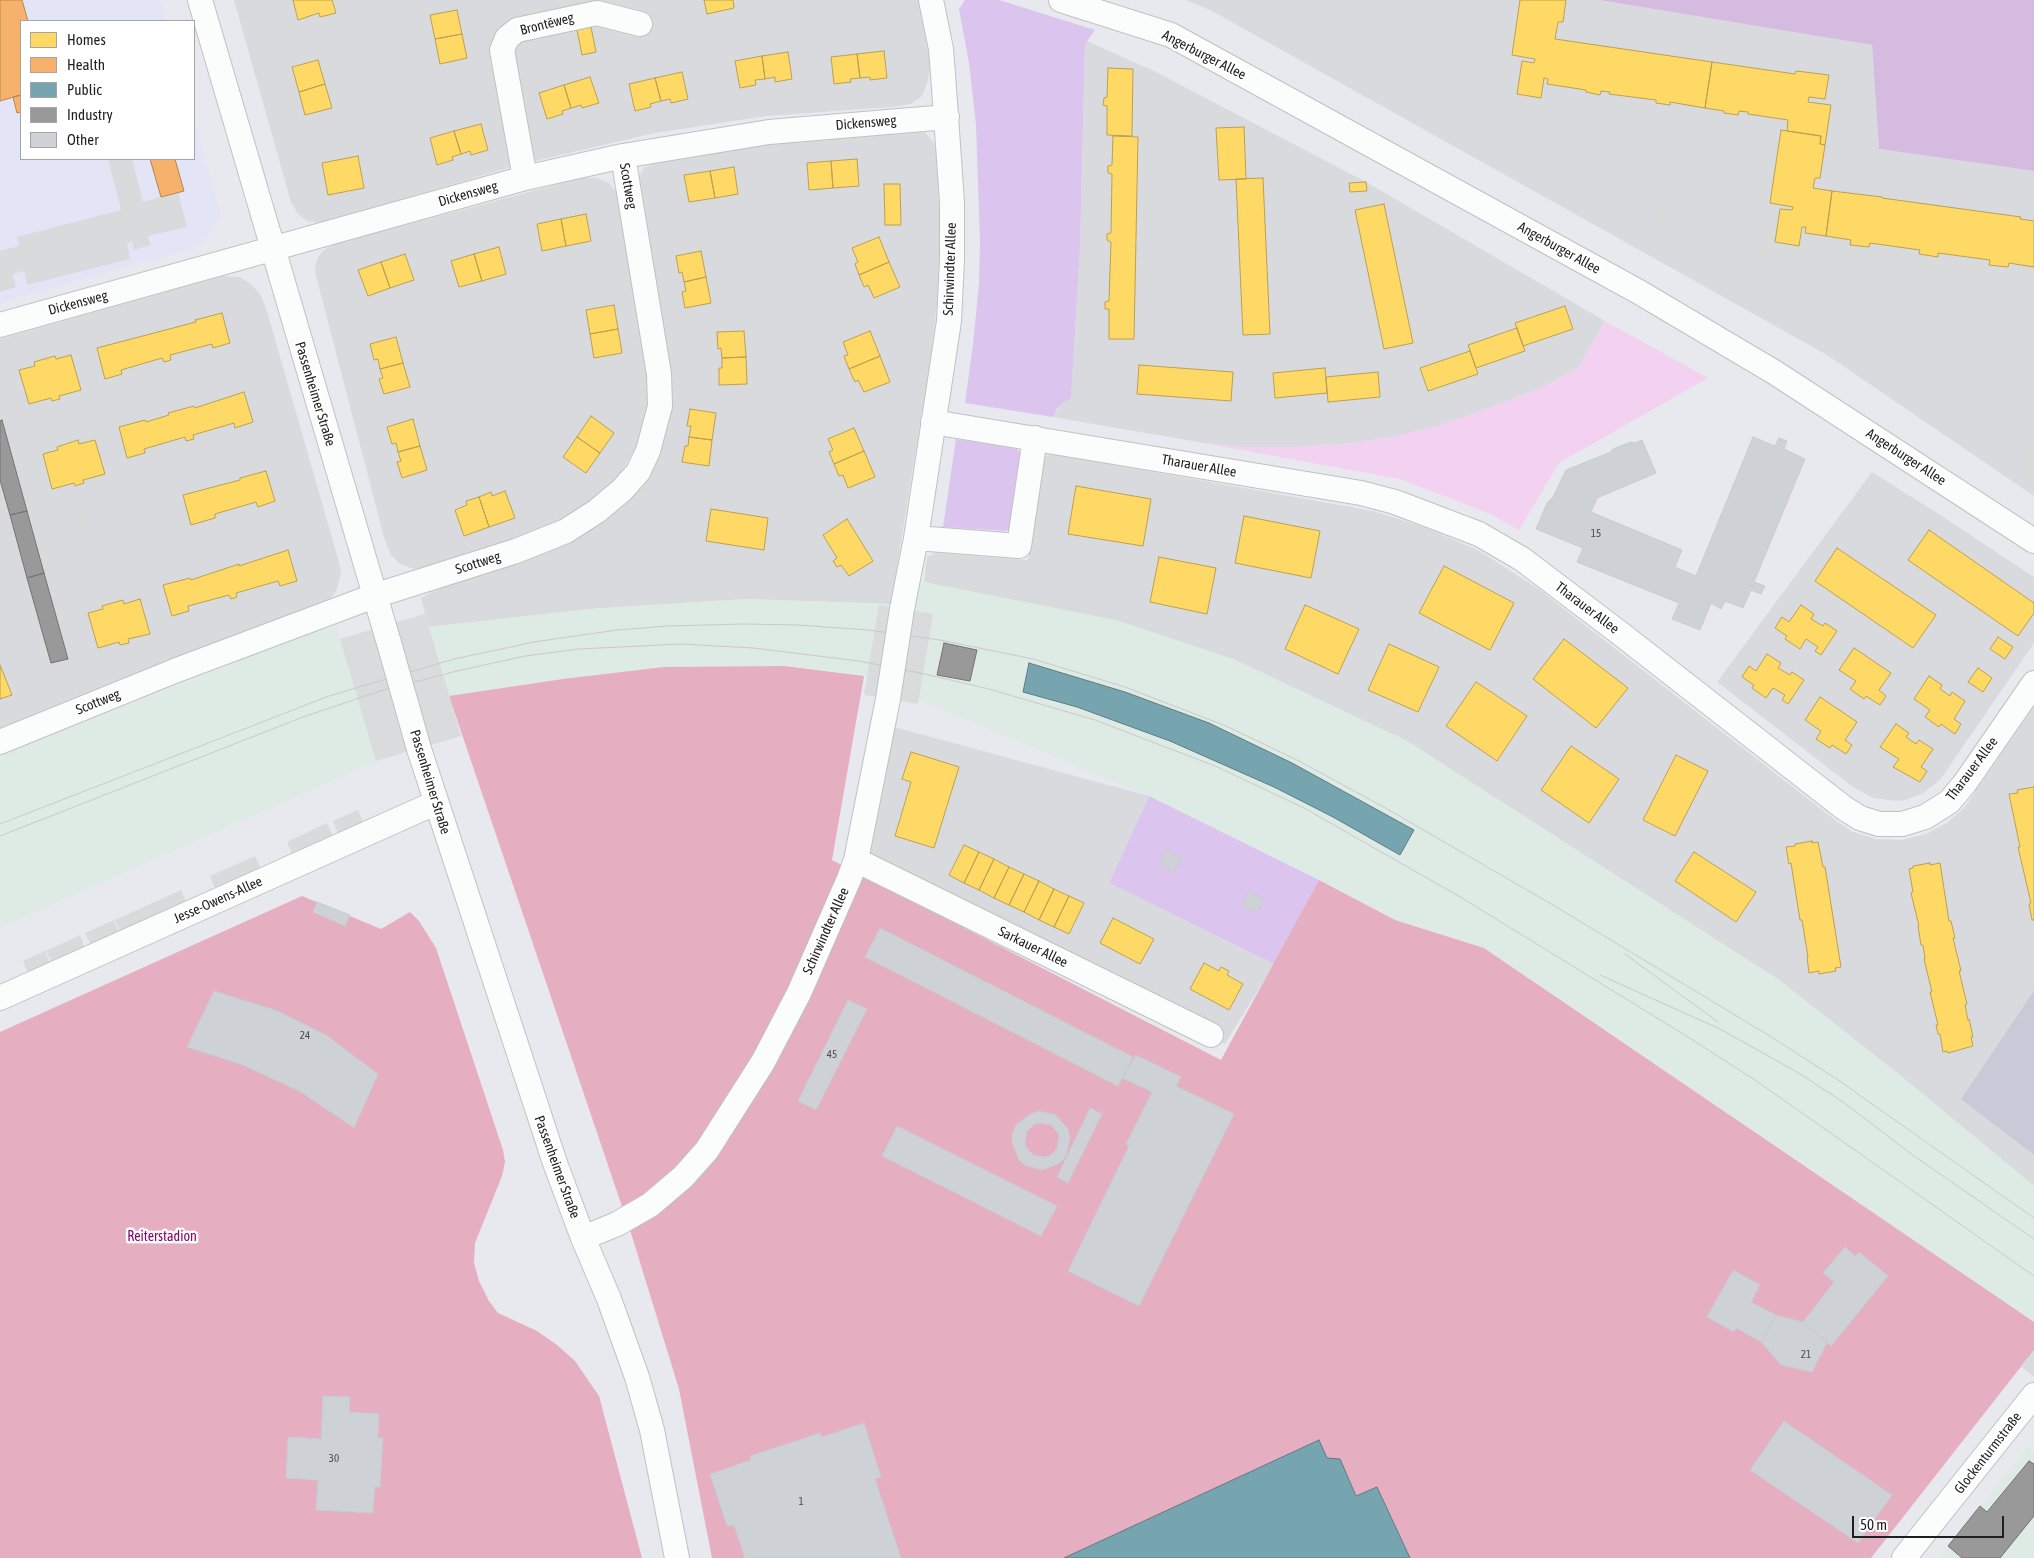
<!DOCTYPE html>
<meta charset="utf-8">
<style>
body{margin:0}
#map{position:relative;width:2034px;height:1558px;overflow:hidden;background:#e7e9ee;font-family:"Asap Condensed",sans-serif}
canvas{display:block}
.legend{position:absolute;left:20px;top:20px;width:175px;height:140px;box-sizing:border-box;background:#fff;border:1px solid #a5a5a5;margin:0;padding:6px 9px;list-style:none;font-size:15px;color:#1f1f1f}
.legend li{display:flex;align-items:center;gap:10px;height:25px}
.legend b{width:25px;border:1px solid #a5a5a5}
.scale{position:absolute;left:1852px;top:1516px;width:152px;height:22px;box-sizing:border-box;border:2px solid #1f1f1f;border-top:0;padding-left:6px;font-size:15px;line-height:18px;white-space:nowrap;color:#1f1f1f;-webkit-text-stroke:4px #fff;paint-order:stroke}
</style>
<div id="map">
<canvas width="2034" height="1558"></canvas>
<ul class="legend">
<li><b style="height:14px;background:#ffd966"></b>Homes</li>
<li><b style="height:14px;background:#f6b26b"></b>Health</li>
<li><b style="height:14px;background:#76a5af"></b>Public</li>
<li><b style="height:14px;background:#999"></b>Industry</li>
<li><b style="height:14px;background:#ced1d5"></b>Other</li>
</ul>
<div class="scale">50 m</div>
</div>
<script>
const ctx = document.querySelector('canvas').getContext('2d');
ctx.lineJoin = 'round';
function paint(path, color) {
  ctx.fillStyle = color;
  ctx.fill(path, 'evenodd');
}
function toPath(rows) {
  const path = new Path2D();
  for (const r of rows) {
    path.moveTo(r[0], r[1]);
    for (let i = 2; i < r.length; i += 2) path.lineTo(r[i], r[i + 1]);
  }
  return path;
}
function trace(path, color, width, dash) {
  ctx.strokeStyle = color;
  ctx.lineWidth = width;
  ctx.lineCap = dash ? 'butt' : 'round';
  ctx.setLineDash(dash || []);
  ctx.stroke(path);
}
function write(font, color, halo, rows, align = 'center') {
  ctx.font = font + ' "Asap Condensed",sans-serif';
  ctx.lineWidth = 5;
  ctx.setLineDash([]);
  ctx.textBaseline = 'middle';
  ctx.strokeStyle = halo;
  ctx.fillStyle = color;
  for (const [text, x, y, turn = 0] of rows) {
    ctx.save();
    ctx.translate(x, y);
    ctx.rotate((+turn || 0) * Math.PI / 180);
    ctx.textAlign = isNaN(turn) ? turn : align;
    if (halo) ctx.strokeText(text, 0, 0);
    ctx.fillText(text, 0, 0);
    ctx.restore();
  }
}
paint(toPath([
 [234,0,919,0,930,64,928,81,922,96,911,104,892,107,766,116,655,133,518,165,321,223,307,221,298,214,291,202],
 [1186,0,1599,0,1872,45,1879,149,2034,171,2034,496,1827,355,1212,11],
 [1087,41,1156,72,1366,182,1605,321,1578,368,1541,388,1482,411,1438,426,1392,437,1344,444,1300,447,1239,447,1198,442,1053,417,1062,404,1071,398,1080,249,1085,44],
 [923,130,934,143,937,157,940,227,938,294,931,355,891,604,746,599,590,609,429,627,421,598,445,585,630,496,670,370,637,187,638,177,644,168,654,163,767,144],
 [581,178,597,178,609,183,617,193,621,207,651,401,645,428,634,452,620,473,606,491,561,522,525,537,428,569,414,569,400,564,391,555,385,541,316,276,315,267,318,257,325,249,335,244],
 [223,276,239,277,251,284,260,294,266,308,339,562,341,574,337,589,330,600,0,731,0,339],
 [1052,454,1373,511,1421,526,1478,550,1540,590,1835,820,1853,832,1876,839,1901,840,1926,834,1947,823,1965,807,2034,706,2034,1186,1901,1076,1779,980,1407,741,1233,659,924,582,927,557,936,553,1028,560,1043,461,1046,456],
 [1872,472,1934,511,2034,577,2034,643,1940,780,1922,794,1905,800,1896,801,1873,798,1853,787,1717,682],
 [894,727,1149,796,1109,883,1274,964,1225,1044,934,897,864,859]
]), '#d9dadd');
paint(toPath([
 [924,582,1116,620,1233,659,1407,741,1779,980,1901,1076,2034,1186,2034,1322,1485,948,1395,920,1319,880,1149,796,864,676,784,666,664,667,563,679,450,696,461,736,376,761,0,927,0,756,319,629,336,628,340,639,425,614,429,627,590,609,746,599,891,604],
 [2028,1447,2034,1452,2034,1558,1939,1558]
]), '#deeae4');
paint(toPath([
 [0,0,160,0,166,21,21,21,21,159,194,159,194,120,221,214,201,246,0,303]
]), '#e4e4f7');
paint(toPath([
 [1267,0,1484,0,1482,18,1517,23,1505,100,1779,141,1770,203,1793,207,1792,210,1780,209,1775,242,1799,246,1802,227,1806,227,1805,233,1851,240,1851,245,1869,247,1870,243,1920,250,1919,255,1937,257,1938,253,1990,260,1989,265,2008,267,2009,263,2034,267,2034,303,2028,342,1749,301,1754,264,1724,260,1728,232,1658,222,1662,192,1575,179,1579,149,1457,131,1444,100,1430,98,1434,58,1263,33],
 [108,159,132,159,143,202,178,192,187,227,148,236,150,245,134,250,132,241,127,243,130,259,27,285,24,271,13,274,16,287,0,292,0,251,19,246,17,237,121,210],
 [2031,435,2034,435,2034,477,2025,476],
 [78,497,89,537,120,529,129,564,106,570,110,585,83,593,78,578,48,586,27,511],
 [358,810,363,822,338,833,333,821],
 [327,823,333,836,292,854,287,842],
 [255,856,261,868,215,888,210,876],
 [181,890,186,902,120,931,115,920],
 [114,920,119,932,91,945,85,933],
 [80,935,85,948,52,963,46,951],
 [45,951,50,963,28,974,23,961]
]), '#d9dadc');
paint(toPath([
 [2034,991,2034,1155,1961,1099]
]), '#c9c9d8');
paint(toPath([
 [965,0,999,0,1095,30,1085,44,1080,249,1071,398,1062,404,1057,409,1053,417,965,403,973,344,979,284,980,242,976,125,969,63,959,9],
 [956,439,1017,449,1021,453,1021,459,1010,528,1006,531,943,527],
 [1149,796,1319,880,1274,964,1109,883]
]), '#dbc5ee');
paint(toPath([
 [1599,0,2034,0,2034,171,1879,149,1872,45]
]), '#d5bbdf');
paint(toPath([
 [1605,321,1708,378,1559,463,1519,530,1488,513,1400,479,1198,442,1239,447,1300,447,1344,444,1392,437,1438,426,1510,400,1541,388,1578,368]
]), '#f3d2f1');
paint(toPath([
 [784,666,864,676,832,860,1221,1060,1319,880,1395,920,1484,948,2034,1322,2034,1350,1871,1558,712,1558,679,1389,631,1233,449,696,563,679,664,667],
 [302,896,381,929,410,912,419,921,436,948,503,1150,505,1162,502,1176,475,1243,474,1263,479,1281,489,1301,498,1313,537,1331,557,1345,575,1361,599,1396,642,1558,0,1558,0,1032]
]), '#e6aec1');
paint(toPath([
 [879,605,933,614,918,704,864,695],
 [425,614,461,736,376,761,340,639],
 [2034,1350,2034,1377,2021,1366]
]), '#dadbdd');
const homes = toPath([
 [293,0,332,0,336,13,320,17,319,13,298,20,293,0],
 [704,0,733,0,734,8,707,14,704,0],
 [1520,0,1566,0,1563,22,1558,22,1555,39,1712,62,1705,108,1670,102,1670,105,1656,103,1656,100,1609,94,1610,92,1601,91,1600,95,1586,92,1586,90,1547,84,1548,79,1544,78,1541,98,1517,94,1522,61,1534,63,1535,59,1512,55,1520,0],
 [457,10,462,34,435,39,430,15,457,10],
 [591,27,596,52,582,55,577,30,591,27],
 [462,34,467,58,440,64,435,39,462,34],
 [884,51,887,78,870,80,870,77,860,78,857,54,884,51],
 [788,52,792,79,775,82,775,77,765,79,762,56,788,52],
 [857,54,860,78,850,79,851,82,834,84,831,57,857,54],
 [762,56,765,79,755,80,756,85,740,88,735,61,762,56],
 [318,60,325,84,299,92,292,67,318,60],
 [1712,62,1795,74,1796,71,1829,75,1825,99,1809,97,1808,102,1831,105,1825,145,1820,144,1821,136,1787,131,1788,120,1748,114,1748,112,1739,111,1738,115,1724,113,1724,111,1705,108,1712,62],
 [1108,68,1133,69,1132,136,1107,135,1107,106,1103,105,1104,98,1107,97,1108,68],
 [682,72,688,99,671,103,670,99,661,101,655,78,682,72],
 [590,77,599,103,582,108,581,105,571,108,564,85,590,77],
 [655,78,661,101,650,104,651,107,635,111,629,84,655,78],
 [325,84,332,108,305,115,299,92,325,84],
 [564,85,571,108,562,111,563,114,547,119,539,93,564,85],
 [481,124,488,150,471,155,470,151,461,154,454,131,481,124],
 [1244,127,1246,179,1219,180,1216,128,1244,127],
 [1781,130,1821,136,1820,144,1825,145,1820,178,1815,178,1813,188,1832,191,1826,236,1805,233,1806,227,1802,227,1799,246,1775,242,1780,209,1792,210,1793,207,1770,203,1781,130],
 [454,131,461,154,452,157,453,160,437,165,430,138,454,131],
 [1113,136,1138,137,1134,339,1109,339,1109,309,1105,309,1105,302,1109,301,1111,242,1107,240,1107,234,1111,233,1112,174,1108,173,1108,166,1112,165,1113,136],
 [358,156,364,188,328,195,322,163,358,156],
 [857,159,859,186,833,188,831,161,857,159],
 [831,161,833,188,809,190,807,163,831,161],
 [734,167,738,194,715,198,710,171,734,167],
 [710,171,715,198,689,202,684,175,710,171],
 [1263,178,1270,334,1243,335,1236,179,1263,178],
 [1366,182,1367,191,1350,192,1349,183,1366,182],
 [884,184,900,184,901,225,885,225,884,184],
 [1832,191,1882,197,1882,198,2021,217,2020,219,2034,221,2034,267,2009,263,2008,267,1989,265,1990,260,1938,253,1938,257,1919,254,1920,250,1870,243,1869,247,1850,245,1851,240,1826,236,1832,191],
 [1384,204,1413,343,1384,349,1355,210,1384,204],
 [586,214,591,241,566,246,561,219,586,214],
 [561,219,566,246,542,251,537,224,561,219],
 [879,237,889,262,859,275,855,264,858,262,852,248,879,237],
 [499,247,506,274,482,281,474,254,499,247],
 [701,251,706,277,684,282,682,272,679,273,676,256,701,251],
 [405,254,414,280,390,288,381,262,405,254],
 [474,254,482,281,459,287,451,261,474,254],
 [381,262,390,288,368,296,358,270,381,262],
 [889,262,900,287,874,298,868,285,864,287,859,275,889,262],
 [706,277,711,303,685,308,682,292,686,291,684,282,706,277],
 [614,305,618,329,590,334,586,310,614,305],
 [1565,306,1573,329,1523,346,1515,323,1565,306],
 [222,313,230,343,213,348,212,344,170,355,171,360,164,362,162,358,121,370,122,374,105,379,97,348,196,322,195,320,222,313],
 [1517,328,1525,351,1476,368,1468,345,1517,328],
 [618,329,622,353,594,358,590,334,618,329],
 [744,331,746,357,722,358,721,348,718,349,717,332,744,331],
 [870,331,880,356,849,369,844,356,848,355,843,342,870,331],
 [396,337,403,363,380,369,378,359,374,360,370,344,396,337],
 [1470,351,1478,374,1428,391,1420,368,1470,351],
 [71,355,81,390,59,396,60,399,52,401,51,398,29,404,19,370,35,366,34,362,55,356,56,359,71,355],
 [880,356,890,382,864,392,858,380,855,382,849,369,880,356],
 [746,357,747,384,719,385,719,368,722,368,722,358,746,357],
 [403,363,410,387,384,394,379,379,383,378,380,369,403,363],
 [1139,365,1233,372,1231,401,1137,394,1139,365],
 [1325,368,1327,393,1275,398,1273,373,1325,368],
 [1378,372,1380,397,1328,402,1326,377,1378,372],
 [244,392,253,422,235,428,234,423,193,435,194,439,186,441,185,437,144,449,145,453,127,458,119,427,145,420,146,422,169,415,168,413,194,406,195,408,244,392],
 [690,409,716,413,712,440,689,437,691,426,687,426,690,409],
 [591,416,614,433,600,453,577,437,591,416],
 [413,419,420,446,398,452,396,443,392,444,387,427,413,419],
 [854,428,864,451,834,464,829,452,833,450,828,439,854,428],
 [577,437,600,453,586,473,563,457,577,437],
 [689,437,712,440,709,466,682,462,685,446,688,446,689,437],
 [78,440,79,444,95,440,105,474,83,480,84,483,75,486,74,483,52,489,43,454,58,450,57,447,78,440],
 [420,446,427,470,402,478,397,462,401,461,398,452,420,446],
 [864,451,875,477,848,488,843,475,839,476,834,464,864,451],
 [266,471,275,501,258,507,256,502,215,514,215,518,191,525,183,495,240,480,240,478,266,471],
 [1076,486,1151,499,1143,546,1068,534,1076,486],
 [505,491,515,518,489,527,479,497,491,492,492,496,505,491],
 [479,497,489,527,464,536,455,510,467,505,466,501,479,497],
 [711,509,768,518,764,550,706,541,711,509],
 [1244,516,1320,531,1311,578,1235,563,1244,516],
 [847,519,873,561,849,576,841,565,837,567,833,561,837,558,823,535,847,519],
 [1929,530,2034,603,2034,613,2018,636,1908,560,1929,530],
 [1837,548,1936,615,1913,648,1815,581,1837,548],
 [288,550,297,581,280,586,278,581,236,593,237,597,231,599,229,595,188,606,189,611,172,616,163,585,190,578,191,580,239,564,239,566,288,550],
 [1159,557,1216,568,1207,614,1150,602,1159,557],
 [1444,566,1514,603,1490,650,1419,613,1444,566],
 [140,599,150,634,128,639,129,643,120,645,119,642,98,648,88,613,103,609,102,606,123,600,124,604,140,599],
 [1305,605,1359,629,1338,674,1285,649,1305,605],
 [1801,605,1814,614,1811,619,1823,626,1825,623,1837,631,1821,655,1815,651,1818,647,1806,639,1800,649,1785,639,1787,636,1775,628,1782,617,1789,622,1801,605],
 [1998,637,2013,647,2005,659,1990,649,1998,637],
 [1564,639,1628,688,1596,728,1533,679,1564,639],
 [1389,644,1439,667,1418,712,1368,690,1389,644],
 [1854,648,1891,673,1879,690,1886,696,1880,705,1866,696,1864,699,1850,689,1856,681,1839,670,1854,648],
 [1767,654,1781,663,1778,668,1790,675,1792,672,1804,680,1788,704,1782,700,1785,695,1773,688,1766,698,1752,688,1754,685,1742,677,1749,666,1756,671,1767,654],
 [0,665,12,695,0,699,0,665],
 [1978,668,1992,678,1983,692,1968,682,1978,668],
 [1929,676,1942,685,1940,689,1950,696,1952,692,1965,701,1954,719,1961,724,1955,734,1941,724,1939,727,1925,717,1930,710,1914,699,1929,676],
 [1476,682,1527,716,1497,761,1446,726,1476,682],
 [1820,697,1857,722,1845,740,1852,745,1846,754,1832,745,1830,748,1816,739,1821,731,1805,720,1820,697],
 [1896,724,1909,733,1906,737,1916,744,1919,740,1933,749,1921,767,1927,771,1920,782,1893,767,1899,759,1880,747,1896,724],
 [1571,746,1619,779,1589,823,1541,790,1571,746],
 [911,752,959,767,934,848,895,836,911,782,902,779,911,752],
 [1676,755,1708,771,1675,836,1643,820,1676,755],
 [2034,787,2034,920,2032,920,2029,904,2031,903,2018,847,2020,847,2009,794,2018,793,2017,790,2034,787],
 [1812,841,1812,843,1818,842,1823,867,1825,867,1841,967,1835,968,1836,971,1819,974,1819,971,1809,973,1807,957,1808,957,1802,920,1800,920,1791,863,1789,864,1786,847,1795,846,1795,844,1812,841],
 [964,845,979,852,964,883,949,875,964,845],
 [979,852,994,859,979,890,964,883,979,852],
 [1694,852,1756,892,1736,922,1675,881,1694,852],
 [994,859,1009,867,994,898,979,890,994,859],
 [1930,863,1930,865,1940,863,1949,921,1951,921,1955,938,1953,938,1961,971,1959,971,1967,1004,1965,1005,1968,1020,1969,1019,1973,1037,1971,1037,1973,1046,1948,1053,1947,1051,1943,1052,1940,1034,1938,1034,1936,1025,1938,1025,1930,992,1932,992,1924,959,1925,959,1923,945,1921,945,1918,926,1919,926,1911,893,1913,892,1909,869,1913,868,1913,866,1930,863],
 [1009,867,1024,874,1009,905,994,898,1009,867],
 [1024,874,1039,881,1024,912,1009,905,1024,874],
 [1039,881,1054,889,1039,920,1024,912,1039,881],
 [1054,889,1069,896,1054,927,1039,920,1054,889],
 [1069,896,1084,903,1069,934,1054,927,1069,896],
 [1113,918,1154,939,1140,964,1100,943,1113,918],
 [1204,963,1219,971,1221,967,1229,971,1227,975,1243,984,1229,1010,1190,989,1204,963]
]);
paint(homes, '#ffd966');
trace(homes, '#bca151', 1);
const health = toPath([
 [0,0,22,0,28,21,21,21,21,95,0,101,0,0],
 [21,95,21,112,17,113,13,97,21,95],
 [150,159,175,159,184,191,161,197,150,159]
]);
paint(health, '#f6b26b');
trace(health, '#b68654', 1);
const public = toPath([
 [1029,663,1125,692,1209,723,1292,763,1414,830,1400,855,1333,817,1274,787,1170,741,1077,707,1023,692,1029,663],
 [1319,1440,1327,1458,1340,1459,1356,1496,1377,1487,1410,1558,1064,1558,1319,1440]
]);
paint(public, '#76a5af');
trace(public, '#5c7d84', 1);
const industry = toPath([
 [2,420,27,511,10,515,0,480,0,421,2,420],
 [27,511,44,573,27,578,10,515,27,511],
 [44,573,68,659,51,663,27,578,44,573],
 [944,643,977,650,970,681,937,675,944,643],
 [2029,1461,2034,1464,2034,1516,2000,1558,1962,1558,1948,1546,1980,1506,1987,1512,2029,1461]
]);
paint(industry, '#999');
trace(industry, '#747474', 1);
const building = toPath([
 [1753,437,1775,446,1779,438,1787,441,1784,449,1805,459,1754,582,1765,586,1761,594,1751,590,1743,608,1725,601,1721,609,1711,603,1700,630,1672,619,1679,603,1577,562,1583,548,1536,529,1547,503,1553,497,1566,470,1611,452,1613,449,1631,442,1634,443,1642,440,1656,473,1597,498,1591,512,1682,550,1675,567,1696,576,1753,437],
 [1167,850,1181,858,1174,871,1160,864,1167,850],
 [1248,892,1264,898,1257,912,1242,906,1248,892],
 [317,902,350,915,345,926,313,912,317,902],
 [880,928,1133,1057,1118,1086,865,957,880,928],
 [214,991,278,1011,326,1035,378,1074,354,1128,301,1092,243,1065,187,1047,214,991],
 [848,1000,867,1009,816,1110,798,1101,848,1000],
 [1136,1055,1181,1077,1176,1086,1234,1114,1139,1306,1068,1271,1129,1146,1126,1144,1152,1092,1122,1078,1136,1055],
 [1090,1108,1102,1114,1068,1183,1057,1177,1090,1108],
 [1039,1111,1056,1115,1068,1129,1070,1138,1066,1156,1060,1163,1043,1170,1026,1166,1019,1160,1012,1143,1012,1134,1016,1125,1030,1114,1039,1111],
 [1041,1123,1051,1125,1058,1133,1059,1138,1057,1149,1049,1156,1044,1157,1033,1155,1026,1147,1025,1141,1027,1131,1035,1124,1041,1123],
 [897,1126,1057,1206,1041,1236,882,1156,897,1126],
 [1845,1247,1855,1256,1859,1252,1888,1276,1831,1346,1803,1322,1834,1282,1823,1273,1845,1247],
 [1733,1270,1760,1285,1751,1302,1776,1315,1761,1342,1736,1328,1734,1332,1707,1317,1733,1270],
 [1776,1315,1803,1322,1827,1343,1812,1372,1781,1365,1761,1342,1776,1315],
 [323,1396,350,1397,349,1412,379,1414,378,1438,383,1438,380,1487,375,1487,373,1513,316,1510,318,1480,286,1478,288,1437,321,1439,323,1396],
 [1784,1421,1892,1495,1858,1543,1750,1470,1784,1421],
 [864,1423,881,1477,875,1479,901,1558,745,1558,734,1525,727,1526,710,1474,751,1460,750,1456,820,1433,822,1437,864,1423]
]);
paint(building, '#ced1d5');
trace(building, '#c8ccd1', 1);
const minor = toPath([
 [200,0,389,643],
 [1061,0,1171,35,1639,292,1774,372,2034,541],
 [525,178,502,50,507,38,517,30,597,13,640,24],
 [0,325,525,178,623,156,769,132,947,117],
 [933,422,1361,493,1395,502,1479,534,1522,559,1621,634,1844,808,1860,818,1879,824,1902,824,1925,817,1949,802,1965,783,2034,683],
 [916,538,1019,546,1035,438],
 [902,609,916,538,949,321,952,260,952,202,943,74,941,49,931,0],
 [0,742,177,670,374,596,516,551,566,531,597,511,622,490,638,472,648,451,660,406,659,374,623,156],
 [419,749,555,1163,583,1238,609,1299,637,1377,652,1430,677,1558],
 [856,860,1211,1035],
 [0,998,435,803],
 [583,1238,617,1224,650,1205,683,1177,707,1150,763,1062,799,993,849,879,856,860,888,699],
 [1904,1558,2034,1395]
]);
trace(minor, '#c0c1c3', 26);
trace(minor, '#fbfcfc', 24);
trace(toPath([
 [0,824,329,696,454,659,534,642,617,630,668,626,743,624,797,625,869,630,940,640,1033,659,1125,687,1226,726,1299,761,1389,810,1558,908,1773,1038,1838,1080,2034,1218],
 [0,836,303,717,380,691,457,671,525,656,579,649,681,644,753,648,859,661,925,674,989,689,1095,720,1215,766,1304,808,1462,898,1688,1037,1758,1082,2034,1276],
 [1625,954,1718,1022],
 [1600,975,1720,1029,1797,1072,1843,1102,1914,1156,2034,1239]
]), '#cacacb', 1);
const minorBridge = toPath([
 [389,643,419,749],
 [888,699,902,609]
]);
trace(minorBridge, '#c0c1c3', 26, []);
trace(minorBridge, '#fbfcfc', 24);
write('11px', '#4c4c4e', null, [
 ["15",1596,534],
 ["24",305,1036],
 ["45",832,1055],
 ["21",1806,1355],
 ["30",334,1459],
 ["1",801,1502]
]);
write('14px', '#1f1f1f', '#fff', [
 ["Brontëweg",547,24,-14],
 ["Angerburger Allee",1204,55,27],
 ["Dickensweg",866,123,-5],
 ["Scottweg",628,186,80],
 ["Dickensweg",468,194,-16],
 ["Angerburger Allee",1559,248,29],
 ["Schirwindter Allee",950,269,-88],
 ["Dickensweg",78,303,-15],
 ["Passenheimer Straße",315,394,73],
 ["Angerburger Allee",1906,457,33],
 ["Tharauer Allee",1199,466,10],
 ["Scottweg",478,563,-18],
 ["Tharauer Allee",1587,608,37],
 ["Scottweg",98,702,-22],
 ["Tharauer Allee",1972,769,-53],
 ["Passenheimer Straße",430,782,73],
 ["Jesse-Owens-Allee",218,900,-24],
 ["Schirwindter Allee",826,931,-66],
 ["Sarkauer Allee",1033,947,26],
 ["Passenheimer Straße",557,1167,70],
 ["Glockenturmstraße",1988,1453,-52]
]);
write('14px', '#870372', '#fff', [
 ["Reiterstadion",162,1237]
]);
</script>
